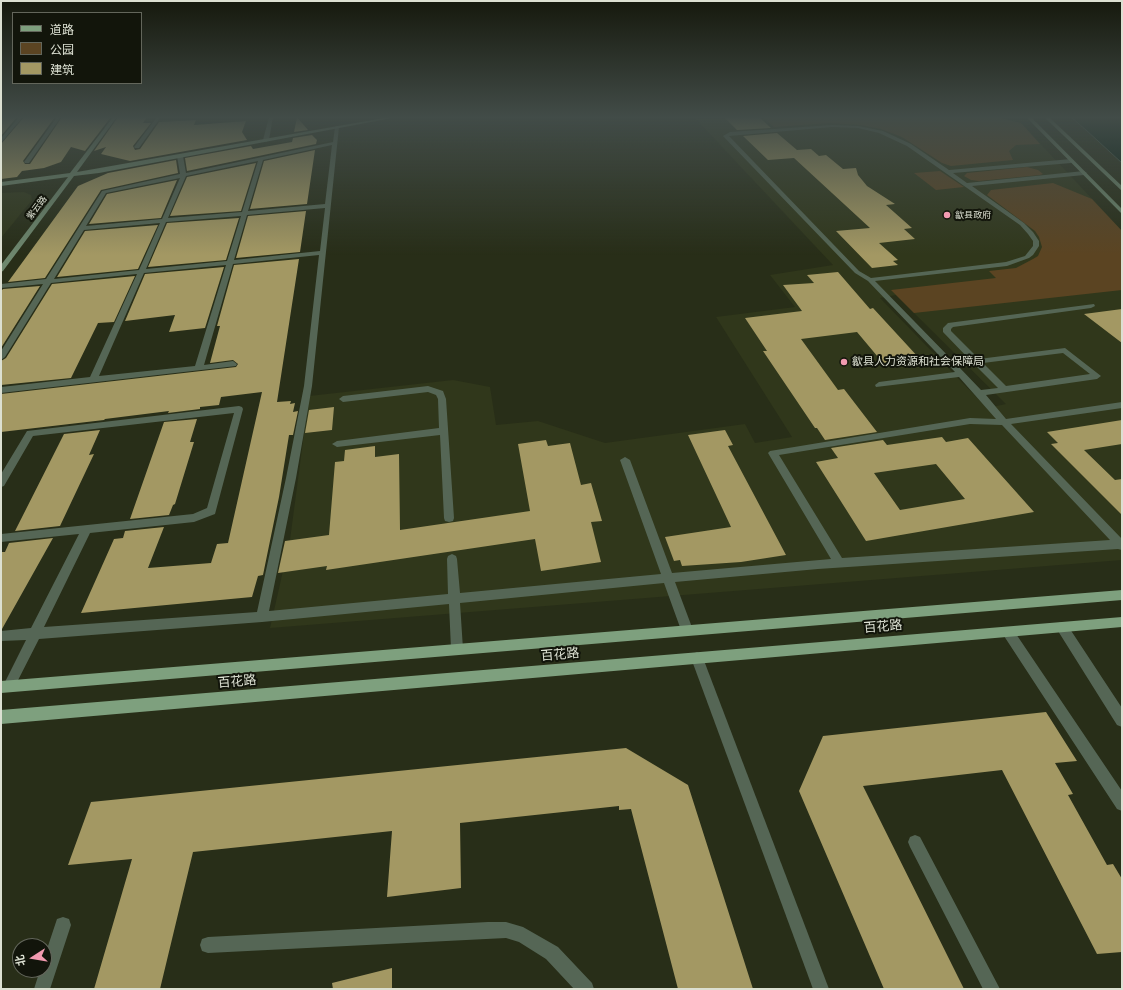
<!DOCTYPE html>
<meta charset="utf-8">
<style>
body{margin:0}
#map{position:relative;width:1123px;height:990px;overflow:hidden;background:#282e18;font-family:"Fira Sans","Noto Sans SC",sans-serif}
canvas{display:block}
.frame{position:absolute;inset:0;border:2px solid #dce0d2;pointer-events:none}
.legend{position:absolute;left:12px;top:12px;width:130px;height:72px;box-sizing:border-box;background:#12150b;border:1px solid #63665b;margin:0;padding:5px 7px;list-style:none;font-size:12px;color:#dce0d2}
.legend li{display:flex;align-items:center;gap:8px;height:20px}
.legend b{width:20px;border:1px solid #63665b}
.north{position:absolute;left:12px;top:938px;width:40px;height:40px;box-sizing:border-box;background:#12150b;border:1px solid #63665b;border-radius:50%;rotate:258deg;font-size:11px;font-weight:700;line-height:16px;text-align:center;color:#dce0d2}
.north::after{content:'';display:block;margin:auto;width:14px;height:18px;background:#f29ab0;clip-path:polygon(50% 0,100% 100%,50% 72%,0 100%)}
</style>
<div id="map">
<canvas width="1123" height="990"></canvas>
<div class="frame"></div>
<ul class="legend">
<li><b style="height:5px;background:#7ea07e"></b>道路</li>
<li><b style="height:11px;background:#5b4422"></b>公园</li>
<li><b style="height:11px;background:#a39863"></b>建筑</li>
</ul>
<div class="north">北</div>
</div>
<script>
const ctx = document.querySelector('canvas').getContext('2d');
ctx.lineJoin = 'round';
function paint(path, color) {
  ctx.fillStyle = color;
  ctx.fill(path, 'evenodd');
}
function toPath(rows) {
  const path = new Path2D();
  for (const r of rows) {
    path.moveTo(r[0], r[1]);
    for (let i = 2; i < r.length; i += 2) path.lineTo(r[i], r[i + 1]);
  }
  return path;
}
function trace(path, color, width, dash) {
  ctx.strokeStyle = color;
  ctx.lineWidth = width;
  ctx.lineCap = dash ? 'butt' : 'round';
  ctx.setLineDash(dash || []);
  ctx.stroke(path);
}
function write(font, color, halo, rows, align = 'center') {
  ctx.font = font + ' "Fira Sans","Noto Sans SC",sans-serif';
  ctx.lineWidth = 4;
  ctx.setLineDash([]);
  ctx.textBaseline = 'middle';
  ctx.strokeStyle = halo;
  ctx.fillStyle = color;
  for (const [text, x, y, turn = 0] of rows) {
    ctx.save();
    ctx.translate(x, y);
    ctx.rotate((+turn || 0) * Math.PI / 180);
    ctx.textAlign = isNaN(turn) ? turn : align;
    if (halo) ctx.strokeText(text, 0, 0);
    ctx.fillText(text, 0, 0);
    ctx.restore();
  }
}
paint(toPath([
 [694,117,997,117,1021,123,1122,231,1122,560,270,628,290,540,309,396,453,380,490,387,496,425,538,421,605,443,745,424,755,443,792,437,716,317,795,307,770,275,833,265],
 [896,295,914,313,1006,404,987,408,880,298],
 [24,192,31,195,32,200,1,238,1,193]
]), '#30371b');
paint(toPath([
 [763,117,997,117,1021,123,1040,144,1016,145,1009,151,1013,160,951,166,942,163,902,137,881,129,861,125,829,123,774,127],
 [1027,167,1038,170,1043,174,1040,175,979,181,971,180,964,176,967,173],
 [940,171,964,187,936,190,914,173],
 [1053,183,1092,199,1122,231,1122,290,914,313,891,290,996,278,989,271,1016,268,1033,259,1038,256,1042,247,1039,237,1035,231,987,195,991,190]
]), '#5b4422');
const water = toPath([
 [1071,117,1122,117,1122,163,1086,130,1071,117]
]);
paint(water, '#001c12');
trace(water, '#42574c', 1);
paint(toPath([
 [1,117,17,117,1,136],
 [24,117,55,117,23,161,25,164,30,164,62,117,111,117,85,151,71,147,61,162,44,168,22,171,17,177,1,179,1,144],
 [118,117,147,117,143,123,151,123,133,146,135,150,140,149,159,122,196,120,194,125,246,121,242,132,247,140,130,161,101,154,106,147,94,151],
 [297,117,308,130,294,132],
 [724,117,759,117,771,128,737,130],
 [777,133,797,150,811,149,819,156,826,155,843,169,856,168,858,175,867,186,895,204,886,205,912,228,904,229,915,239,879,243,898,260,893,261,898,265,872,268,836,231,870,228,794,158,768,160,743,136],
 [312,135,317,140,316,144,187,171,185,158,251,146,253,149,292,142,293,138],
 [315,150,307,204,250,209,264,161],
 [176,160,178,173,101,190,45,278,8,282,78,186,108,173],
 [256,163,241,211,170,216,187,177],
 [177,180,161,218,89,224,107,194],
 [306,211,300,252,236,258,248,216],
 [239,218,226,260,148,267,167,223],
 [158,225,138,269,57,277,85,231],
 [299,259,277,402,291,401,290,404,295,403,293,412,298,411,293,435,289,435,279,497,263,575,258,576,252,597,81,613,114,539,123,538,125,531,164,527,148,568,211,563,217,544,228,543,262,392,221,397,219,405,200,407,200,409,168,413,169,411,105,419,104,420,1,432,1,394,236,367,238,364,233,360,210,363,220,326,217,326,234,265],
 [224,267,205,328,169,332,175,315,125,321,145,274],
 [838,272,870,309,873,308,919,358,883,363,857,332,801,339,838,390,844,389,877,432,825,440,817,428,815,428,763,351,767,351,745,318,802,311,783,285,814,283,807,275],
 [135,276,114,322,98,323,71,378,1,385,1,361,6,358,52,284],
 [40,286,1,348,1,291,3,289],
 [1122,309,1122,343,1084,314],
 [334,407,332,430,305,433,309,410],
 [197,419,190,442,194,442,175,504,173,505,169,515,130,519,164,422],
 [1122,420,1122,444,1084,450,1115,480,1122,479,1122,515,1051,444,1058,443,1047,432],
 [100,430,89,455,94,454,60,526,15,531,64,434],
 [725,430,733,445,728,446,786,555,741,562,682,566,680,560,674,561,665,537,731,527,688,435],
 [942,437,946,442,968,438,1034,512,866,541,816,462,838,458,831,448,883,440,887,445],
 [936,464,965,499,900,510,874,473],
 [546,440,548,446,570,443,581,485,591,483,602,521,591,522,601,562,541,571,535,539,326,570,327,566,278,573,285,541,329,535,335,462,344,461,345,450,375,446,375,457,399,454,400,530,530,511,518,444],
 [53,538,2,629,1,629,1,552,5,552,9,543],
 [1046,712,1077,761,1055,763,1073,794,1068,795,1107,865,1113,864,1122,879,1122,952,1097,954,1002,770,863,786,964,989,884,989,799,791,823,736],
 [626,748,688,785,753,989,678,989,631,809,619,810,619,806,460,823,461,888,387,897,392,831,193,852,160,989,94,989,132,859,68,865,91,802],
 [392,968,392,989,333,989,332,983]
]), '#a39863');
paint(toPath([
 [19,117,23,117,1,143,1,138,19,117],
 [57,117,61,117,29,163,25,163,24,162,57,117],
 [157,117,161,117,139,148,135,148,134,147,157,117],
 [269,117,273,117,269,140,266,142,263,140,269,117],
 [832,125,858,126,883,131,911,144,949,170,1071,159,1074,161,1071,163,953,173,967,183,1084,171,1087,173,1084,175,972,186,1024,223,1033,232,1039,241,1039,246,1033,255,1029,258,1007,266,875,281,954,362,970,360,943,332,943,328,948,323,1094,304,1095,306,1091,308,953,327,951,329,951,331,979,359,1065,348,1101,376,1097,379,986,395,1006,419,1122,402,1122,408,1011,424,1122,539,1122,550,1118,549,818,569,675,582,693,630,691,634,687,635,683,634,681,630,664,583,460,603,463,649,461,653,457,655,453,653,451,649,449,604,262,622,39,639,13,690,9,692,5,690,3,686,26,640,1,641,1,631,31,628,79,534,1,542,1,534,193,514,207,508,234,413,33,436,4,486,1,487,1,474,27,431,239,406,242,407,243,409,215,514,194,522,90,533,44,627,257,612,286,478,304,386,319,255,233,264,204,365,233,361,237,364,236,366,1,393,1,387,90,377,137,274,51,283,5,357,1,360,1,351,43,284,1,288,1,284,46,279,102,191,180,174,177,156,180,154,183,156,186,173,333,142,335,127,337,126,339,127,312,386,296,478,269,611,448,594,447,559,448,556,452,554,456,556,457,559,460,593,661,574,620,460,625,457,630,460,672,573,831,559,768,453,770,451,970,418,996,419,959,377,876,387,875,385,879,382,955,372,868,281,855,273,723,136,730,132,832,125],
 [832,127,858,128,879,133,907,146,1020,225,1028,234,1033,241,1033,246,1025,256,1006,262,871,278,859,271,729,136,832,127],
 [332,145,325,204,248,211,263,160,332,145],
 [258,161,242,212,168,218,186,176,258,161],
 [180,178,162,219,86,226,106,193,180,178],
 [325,208,320,251,234,260,247,215,325,208],
 [241,216,227,261,146,269,166,222,241,216],
 [160,223,139,270,54,279,84,230,160,223],
 [226,265,195,366,99,376,144,273,226,265],
 [1063,353,1090,374,1006,386,983,363,1063,353],
 [975,365,998,388,981,390,959,367,975,365],
 [970,424,1002,425,1110,540,842,558,779,455,970,424],
 [428,386,443,391,446,399,454,518,453,521,449,522,445,521,444,518,440,435,337,447,332,444,337,441,439,428,438,399,436,395,428,392,343,402,339,399,343,396,428,386],
 [1062,622,1066,623,1122,708,1122,727,1117,725,1058,631,1056,627,1058,623,1062,622],
 [1008,627,1012,628,1122,791,1122,811,1117,809,1004,636,1002,632,1004,628,1008,627],
 [915,835,920,837,1000,989,983,989,910,847,908,842,910,837,915,835],
 [63,917,69,919,71,925,50,989,34,989,40,970,44,970,44,958,57,919,63,917],
 [488,922,506,922,523,927,558,947,592,983,594,989,574,989,546,959,519,942,506,938,208,953,202,951,200,945,202,939,208,937,488,922]
]), '#565');
paint(toPath([
 [697,652,701,654,703,658,829,989,813,989,691,658,693,654,697,652]
]), '#565');
paint(toPath([
 [113,117,117,117,77,172,389,117,398,117,99,173,74,176,3,271,1,272,1,265,68,177,1,186,1,182,70,173,113,117],
 [1026,117,1031,117,1122,209,1122,214,1026,117],
 [1044,117,1049,117,1122,186,1122,191,1044,117]
]), '#6d876d');
paint(toPath([
 [1122,590,1122,600,1,693,1,681,1122,590],
 [1122,617,1122,627,1,724,1,710,1122,617]
]), '#7ea07e');
const sky = ctx.createLinearGradient(0, 0, 0, 255);
sky.addColorStop(0, '#16190d');
sky.addColorStop(0.46, '#424c48');
sky.addColorStop(1, '#424c4800');
ctx.fillStyle = sky;
ctx.fillRect(0, 0, 1123, 255);
for (const [x, y, r, color] of [
 [947,215,4,"#f29ab0"],
 [844,362,4,"#f29ab0"]
]) {
  const dot = new Path2D();
  dot.arc(x, y, r, 0, 2 * Math.PI);
  ctx.fillStyle = color;
  ctx.fill(dot);
  trace(dot, '#12150b', 1.5);
}
write('9px', '#dce0d2', '#12150b', [
 ["紫云路",37,208,-53]
]);
write('9px', '#dce0d2', '#12150b', [
 ["歙县政府",955,215]
], 'left');
write('11px', '#dce0d2', '#12150b', [
 ["歙县人力资源和社会保障局",852,362]
], 'left');
write('13px', '#dce0d2', '#12150b', [
 ["百花路",883,627,-5],
 ["百花路",560,655,-5],
 ["百花路",237,682,-5]
]);
</script>
